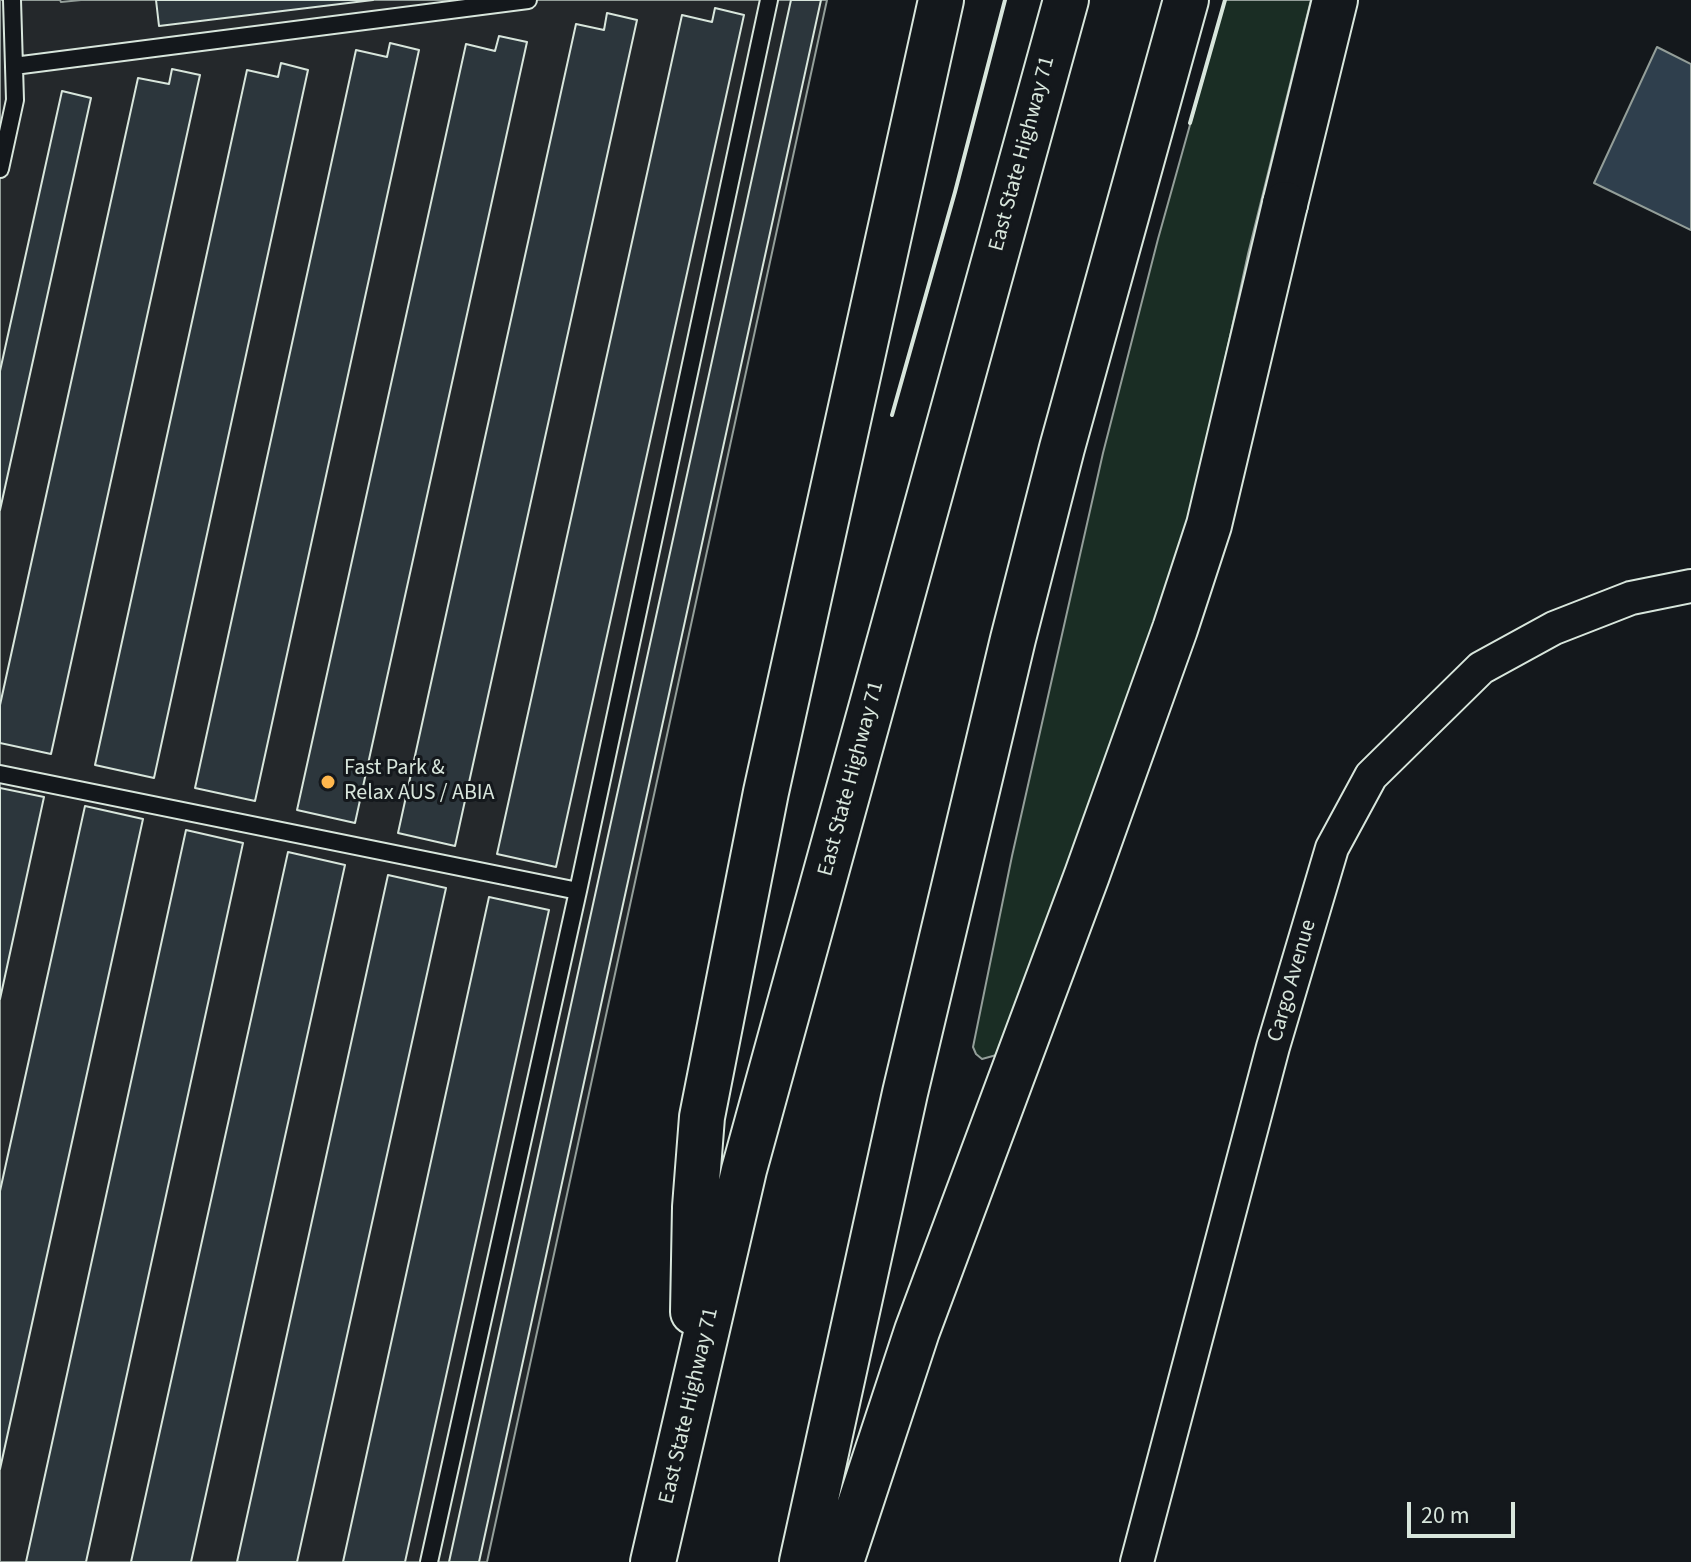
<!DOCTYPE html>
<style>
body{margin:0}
#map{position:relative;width:1691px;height:1562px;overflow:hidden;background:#14181c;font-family:"Source Sans 3",sans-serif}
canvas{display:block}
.scale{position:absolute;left:1407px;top:1502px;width:108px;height:36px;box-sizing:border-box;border:4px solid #d8e6dc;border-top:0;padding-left:10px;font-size:24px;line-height:28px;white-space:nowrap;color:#d8e6dc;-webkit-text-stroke:6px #14181c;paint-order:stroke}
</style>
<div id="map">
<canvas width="1691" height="1562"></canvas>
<div class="scale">20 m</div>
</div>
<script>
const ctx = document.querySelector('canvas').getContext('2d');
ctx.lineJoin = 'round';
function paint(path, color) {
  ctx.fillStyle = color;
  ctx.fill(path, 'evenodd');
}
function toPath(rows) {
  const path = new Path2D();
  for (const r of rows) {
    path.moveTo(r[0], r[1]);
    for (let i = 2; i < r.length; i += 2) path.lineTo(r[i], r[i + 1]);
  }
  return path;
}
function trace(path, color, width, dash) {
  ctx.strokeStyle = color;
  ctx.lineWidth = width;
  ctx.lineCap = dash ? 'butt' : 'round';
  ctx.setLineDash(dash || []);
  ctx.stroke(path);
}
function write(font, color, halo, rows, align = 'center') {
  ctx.font = font + ' "Source Sans 3",sans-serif';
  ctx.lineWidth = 6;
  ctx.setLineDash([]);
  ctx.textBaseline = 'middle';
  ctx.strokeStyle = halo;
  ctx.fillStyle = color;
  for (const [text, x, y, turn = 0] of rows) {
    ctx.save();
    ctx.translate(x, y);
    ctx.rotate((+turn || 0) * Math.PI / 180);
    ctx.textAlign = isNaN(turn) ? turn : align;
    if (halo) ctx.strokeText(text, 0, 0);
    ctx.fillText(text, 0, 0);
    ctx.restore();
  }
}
const green = toPath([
 [1225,0,1311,0,1248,254,1188,530,1000,1054,982,1059,976,1054,973,1047,1012,856,1103,453,1158,239,1225,0]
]);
paint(green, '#1a2d24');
trace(green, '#939e99', 2);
const parking = toPath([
 [0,0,60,0,61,2,81,0,827,0,487,1562,0,1562,0,0]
]);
paint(parking, '#24282b');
trace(parking, '#939e99', 2);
const water = toPath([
 [1657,47,1691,64,1691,230,1594,183,1657,47]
]);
paint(water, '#2f3f4d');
trace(water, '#939e99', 2);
const building = toPath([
 [156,0,373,0,159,26,156,0],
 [791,0,821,0,479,1562,449,1562,791,0],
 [715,8,744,15,556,867,497,854,682,15,712,22,715,8],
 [607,13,637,20,455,846,398,833,576,24,604,30,607,13],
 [499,36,527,42,355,823,297,810,466,44,495,51,499,36],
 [390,43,419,50,255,801,195,788,356,50,387,57,390,43],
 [281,63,308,70,154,778,95,765,247,70,278,77,281,63],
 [172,69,200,75,51,754,0,743,0,705,138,78,169,84,172,69],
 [62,91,91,98,0,510,0,371,62,91],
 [0,788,44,797,0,999,0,788],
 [85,806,143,819,0,1469,0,1191,85,806],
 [186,830,243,843,86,1562,26,1562,186,830],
 [288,852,345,865,191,1562,131,1562,288,852],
 [388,875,446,888,297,1562,237,1562,388,875],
 [489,897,549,910,405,1562,343,1562,489,897]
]);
paint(building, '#2c363c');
trace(building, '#d8e6dc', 2);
const lane = toPath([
 [14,66,528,0],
 [0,169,15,100,12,0],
 [0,774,578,891],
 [429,1562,578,891,769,0]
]);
const street = toPath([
 [1137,1562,1273,1047,1332,848,1371,776,1481,668,1554,628,1631,598,1691,586]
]);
const secondary = toPath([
 [1285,204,1335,0]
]);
const highway = toPath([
 [693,1312,695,1207,702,1117,766,792,941,0],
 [653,1562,744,1170,1066,0],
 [802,1562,905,1093,1013,639,1062,448,1186,0],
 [841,1562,917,1331,1087,875,1175,629,1209,525,1285,204]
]);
trace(lane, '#d8e6dc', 20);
trace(street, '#d8e6dc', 36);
trace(secondary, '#d8e6dc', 48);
trace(highway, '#d8e6dc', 48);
trace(lane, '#14181c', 16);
trace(street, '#14181c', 32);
trace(secondary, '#14181c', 44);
trace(highway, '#14181c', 44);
trace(toPath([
 [1190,123,1225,0],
 [892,415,955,192,1005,0]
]), '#d8e6dc', 4);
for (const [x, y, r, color] of [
 [328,782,8,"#ffb74d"]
]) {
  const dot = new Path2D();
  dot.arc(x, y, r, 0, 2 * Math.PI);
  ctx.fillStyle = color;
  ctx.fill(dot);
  trace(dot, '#14181c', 3);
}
write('22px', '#d8e6dc', '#14181c', [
 ["East State Highway 71",1023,154,-75],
 ["East State Highway 71",852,779,-75],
 ["Cargo Avenue",1293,981,-74],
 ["East State Highway 71",690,1406,-77]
]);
write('22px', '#d8e6dc', '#14181c', [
 ["Fast Park &",344,769],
 ["Relax AUS / ABIA",344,794]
], 'left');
</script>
